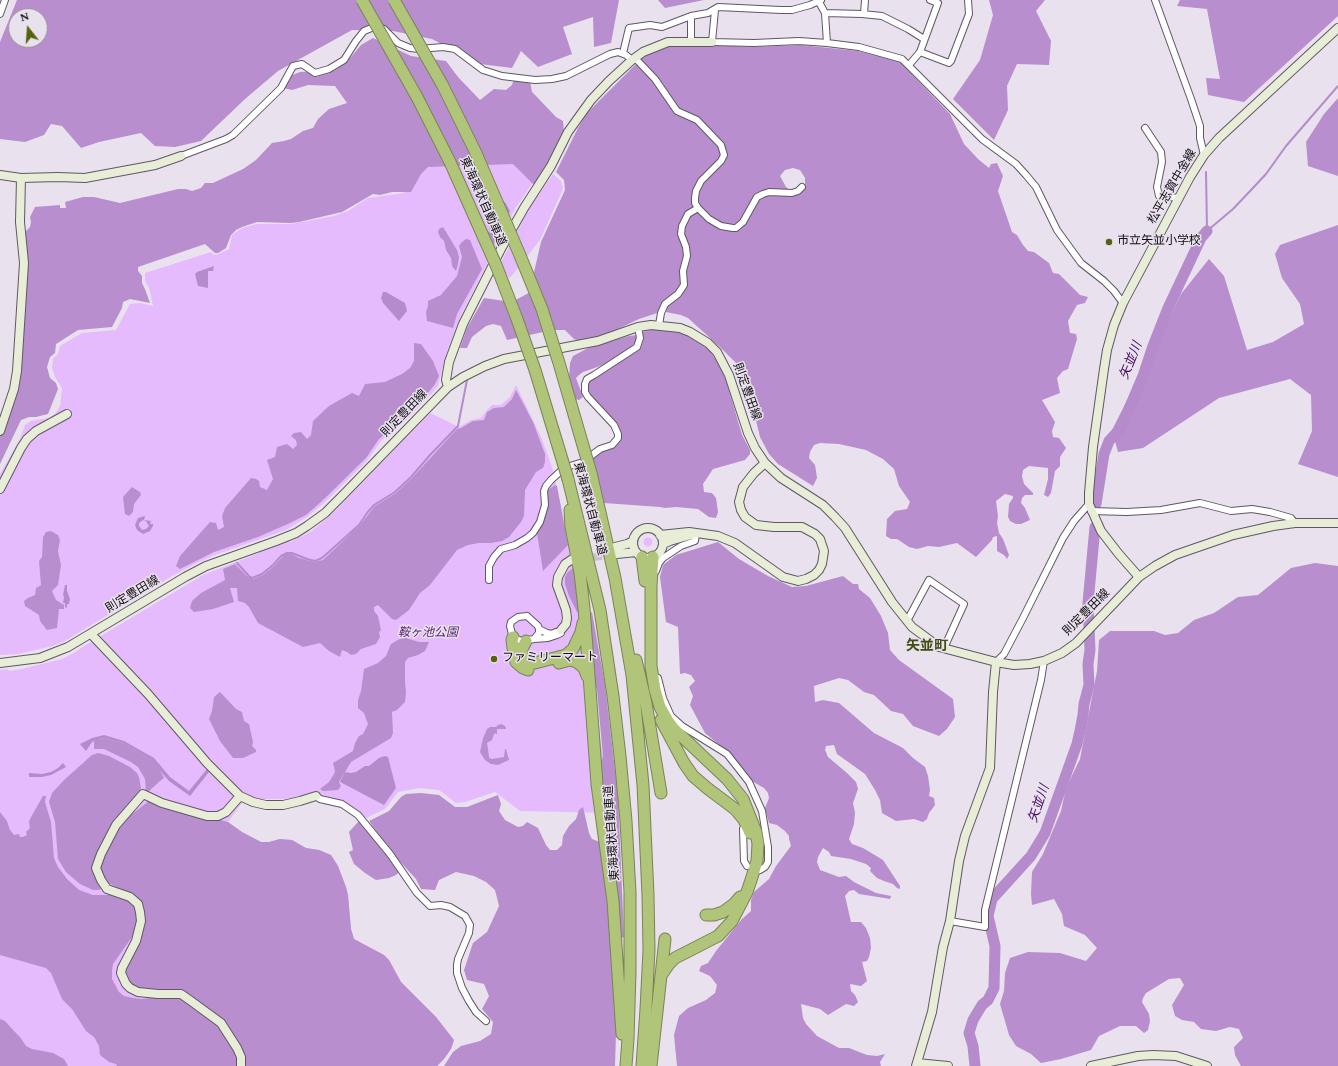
<!DOCTYPE html>
<meta charset="utf-8">
<style>
body{margin:0}
#map{position:relative;width:1338px;height:1066px;overflow:hidden;background:#e9e1ed;font-family:Spectral,serif}
canvas{display:block}
.north{position:absolute;left:8px;top:8px;width:40px;height:40px;box-sizing:border-box;background:#e9e1ed;border:1px solid #938d95;border-radius:50%;rotate:343deg;font-size:11px;font-weight:700;line-height:16px;text-align:center;color:#110e12}
.north::after{content:'';display:block;margin:auto;width:14px;height:18px;background:#53640d;clip-path:polygon(50% 0,100% 100%,50% 72%,0 100%)}
</style>
<div id="map">
<canvas width="1338" height="1066"></canvas>
<div class="north">N</div>
</div>
<script>
const ctx = document.querySelector('canvas').getContext('2d');
ctx.lineJoin = 'round';
function paint(path, color) {
  ctx.fillStyle = color;
  ctx.fill(path, 'evenodd');
}
function toPath(rows) {
  const path = new Path2D();
  for (const r of rows) {
    if (r.length === 3) {
      path.moveTo(r[0] + r[2], r[1]);
      path.arc(r[0], r[1], r[2], 0, 2 * Math.PI);
      continue;
    }
    path.moveTo(r[0], r[1]);
    for (let i = 2; i < r.length; i += 2) path.lineTo(r[i], r[i + 1]);
  }
  return path;
}
function trace(path, color, width, dash) {
  ctx.strokeStyle = color;
  ctx.lineWidth = width;
  ctx.lineCap = dash ? 'butt' : 'round';
  ctx.setLineDash(dash || []);
  ctx.stroke(path);
}
function write(font, color, halo, rows, align = 'center') {
  ctx.font = font + ' Spectral,"Noto Sans JP",serif';
  ctx.lineWidth = 3;
  ctx.setLineDash([]);
  ctx.textBaseline = 'middle';
  ctx.strokeStyle = halo;
  ctx.fillStyle = color;
  for (const [text, x, y, turn = 0] of rows) {
    ctx.save();
    ctx.translate(x, y);
    ctx.rotate((+turn || 0) * Math.PI / 180);
    ctx.textAlign = isNaN(turn) ? turn : align;
    if (halo) ctx.strokeText(text, 0, 0);
    ctx.fillText(text, 0, 0);
    ctx.restore();
  }
}
paint(toPath([
 [417,126,540,172,515,209,461,315,447,352,438,386,433,392,405,421,392,431,381,441,367,461,324,503,307,517,286,530,215,555,199,562,172,576,65,641,53,646,18,654,0,655,0,474,20,439,25,425,31,421,49,418,55,414,60,406,62,388,55,377,52,368,53,359,58,354,60,346,82,333,116,330,130,304,140,303,153,306,149,288,145,281,145,273,211,252,214,255,218,254,229,249,232,235,242,228,257,224,291,224,334,216,348,211,368,198,404,193,408,185],
 [553,174,561,181,563,189,540,240,510,278,497,270,529,209],
 [516,385,542,439,553,470,571,552,612,813,520,811,495,792,465,802,456,803,439,790,419,788,398,792,385,809,364,819,353,809,320,797,318,791,293,798,281,799,259,799,247,796,228,822,242,832,261,842,269,842,280,839,292,840,306,848,319,850,331,855,338,866,346,887,348,895,351,929,354,939,384,955,389,960,401,982,436,1017,454,1040,451,1049,444,1059,437,1066,0,1066,0,670,8,669,9,671,22,669,62,659,72,654,89,643,203,575,259,553,259,551,288,539,290,542,312,531,335,511,430,413,459,427,471,420,481,418,486,411,492,405,501,405,510,397],
 [648,542,4.5]
]), '#e6bbfe');
paint(toPath([
 [17,0,619,0,611,43,594,47,593,17,563,27,572,54,538,67,521,51,512,68,480,64,432,39,393,31,352,30,278,71,245,99,201,141,175,147,155,146,141,133,99,142,81,148,62,126,51,124,44,135,25,142,0,139,0,42],
 [16,16,40,16,40,40,16,40],
 [658,0,704,0,665,8],
 [989,0,1045,0,1036,11,1051,41,1049,65,1017,64,1007,86,1008,110,994,140,953,99,980,60,993,15],
 [1180,0,1338,0,1338,16,1244,102,1208,95,1206,78,1220,79,1207,9,1177,6],
 [373,38,411,56,446,61,458,77,480,100,494,89,506,90,512,85,514,79,530,81,532,92,536,96,556,117,563,121,564,133,552,160,535,186,513,164,428,167,421,174,411,192,392,192,380,195,373,194,342,212,299,222,291,223,257,222,242,227,236,230,231,235,226,248,218,253,215,253,205,244,138,267,138,271,142,276,142,283,145,289,150,303,130,299,123,302,122,308,112,327,78,330,56,344,55,353,50,357,47,367,50,378,56,383,58,389,48,414,36,417,29,417,21,420,0,464,0,437,10,407,24,233,30,227,31,222,30,217,35,207,60,205,60,208,66,208,65,202,83,197,94,197,120,203,178,189,186,189,192,191,201,188,205,183,213,183,243,169,256,160,272,143,284,141,291,139,303,131,313,128,318,119,329,109,347,103,335,86,308,85,292,90,283,88,290,76,300,72,334,71,347,62,361,45],
 [715,45,754,47,801,45,858,51,899,61,950,114,964,144,978,159,989,168,991,164,997,163,1003,176,998,191,1012,232,1017,235,1023,245,1028,251,1034,252,1049,263,1053,273,1059,274,1080,295,1088,297,1085,303,1077,305,1068,321,1070,333,1076,334,1077,339,1068,369,1063,371,1057,378,1060,393,1042,400,1055,422,1052,431,1053,437,1059,438,1066,448,1060,457,1060,466,1055,471,1051,493,1048,497,1044,495,1048,479,1048,468,1029,466,1023,470,1022,476,1024,484,1033,493,1033,495,1025,495,1022,498,1021,503,1025,508,1030,520,1021,524,1016,524,1010,521,1008,517,1009,504,1013,498,1013,496,1005,494,996,501,998,516,997,523,999,533,1003,539,1009,555,1007,559,1004,555,997,551,997,536,993,537,992,540,976,557,957,543,939,547,928,546,917,549,909,547,897,539,891,539,886,536,887,519,895,511,907,509,910,502,899,486,894,469,883,459,866,450,839,444,820,443,814,445,810,452,809,458,815,465,816,471,817,478,813,486,778,464,769,454,760,437,748,388,736,363,720,347,688,318,681,315,666,312,667,305,678,296,686,286,685,270,689,260,689,255,683,233,687,219,690,215,698,211,715,226,726,230,735,230,741,228,759,199,769,194,791,196,798,194,804,189,805,185,805,178,800,170,793,168,785,170,780,176,786,187,791,191,772,190,761,193,757,195,750,203,740,223,735,226,719,224,699,207,696,200,698,192,709,175,725,161,726,155,723,145,698,118,678,109,656,77,640,59,650,54,668,47,676,46],
 [637,63,656,83,670,106,676,113,695,122,714,141,719,148,721,156,700,180,694,207,680,227,686,257,680,289,663,304,657,313,639,319,603,336,579,341,574,339,565,330,552,330,507,340,501,326,493,324,486,326,472,337,467,348,460,348,467,328,484,298,512,302,536,289,534,272,541,242,565,190,564,180,556,172,578,128,587,113],
 [1338,98,1338,176,1308,166,1306,142,1324,114],
 [1338,225,1338,477,1298,464,1312,431,1311,395,1290,379,1219,398,1143,448,1118,452,1112,430,1181,294,1209,259,1224,276,1247,350,1273,342,1304,324,1300,304,1282,278,1275,254,1280,245],
 [443,227,457,250,459,257,458,264,456,271,452,266,451,258,446,250,444,241,440,237,438,232,439,229],
 [466,239,470,240,482,269,457,314,453,328,427,321,426,312,428,306,428,301,441,295,457,276,462,257,459,246,462,242],
 [654,329,679,332,696,340,709,350,719,364,726,380,742,435,750,450,750,454,745,460,713,469,703,484,704,492,712,493,716,498,718,512,716,518,709,517,698,509,676,507,665,508,660,507,604,503,593,459,599,453,613,448,618,443,621,437,621,433,616,424,596,404,587,390,587,386,590,381,593,378,641,348,644,338,642,332],
 [637,335,638,338,636,341,631,348,623,353,603,365,583,372,579,375,576,378,583,397,579,400,575,399,569,378,570,363,573,356,588,348,629,336],
 [414,343,421,344,433,361,439,376,435,384,425,397,418,401,413,409,379,439,366,458,322,501,306,515,290,523,258,537,214,552,180,569,176,566,180,556,210,522,216,523,218,530,224,527,222,516,225,508,251,478,256,479,259,481,260,487,267,490,273,479,267,460,275,457,277,447,287,444,293,449,297,445,296,440,291,436,294,433,301,432,307,439,311,435,313,421,329,406,352,393,359,396,365,384,385,382,402,374,410,368,414,361],
 [516,390,533,422,545,454,545,462,543,468,536,472,525,490,524,516,521,522,509,537,502,541,491,543,479,543,468,545,457,550,430,585,420,593,409,610,396,620,392,619,378,605,374,607,374,611,378,616,381,630,379,632,380,637,376,644,361,649,356,654,351,655,347,652,342,650,340,657,329,651,320,643,303,647,258,623,249,607,245,603,238,601,237,588,230,588,234,602,213,609,194,612,190,608,192,601,201,593,225,580,223,569,235,564,247,576,253,579,263,575,274,566,283,556,286,554,292,554,299,558,314,562,323,560,360,525,375,506,396,493,412,478,457,429,461,428,473,421,484,420,487,412,494,408,504,407,512,399],
 [555,485,557,486,568,545,543,571,537,533,540,529,545,516,547,506,548,490],
 [132,487,140,492,141,495,134,504,133,512,129,516,125,514,123,497],
 [51,531,58,535,60,540,58,551,61,565,58,585,52,591,56,600,64,605,64,609,59,609,57,628,47,630,40,621,39,615,25,606,24,601,28,598,35,595,36,588,41,585,39,561,42,557,43,537,46,532],
 [718,542,739,559,768,576,792,587,806,586,843,576,853,584,858,584,859,589,870,598,881,616,888,633,890,650,899,660,953,699,955,717,947,729,939,736,913,726,903,714,891,711,874,695,864,692,848,680,839,678,814,686,815,702,823,700,839,703,874,733,903,748,913,758,925,767,928,776,930,790,929,796,934,798,935,805,929,813,927,819,923,822,914,819,896,821,882,813,880,800,875,790,865,774,837,754,834,745,826,746,825,750,828,757,847,773,856,782,858,789,853,803,855,813,854,824,849,839,852,844,863,848,883,860,900,886,900,889,897,888,893,884,884,881,877,878,870,871,871,868,866,864,851,859,831,856,829,852,823,848,818,857,817,862,820,870,839,877,846,876,854,882,876,893,891,896,890,899,878,897,859,894,854,890,849,891,845,896,851,922,861,922,866,928,870,938,871,948,869,957,867,961,862,962,867,981,861,986,850,984,851,991,855,995,858,1002,854,1006,846,1004,828,1015,820,1009,801,1004,803,1018,806,1024,817,1036,839,1048,849,1048,867,1055,877,1056,885,1054,880,1062,881,1066,677,1066,674,1035,679,1016,688,1008,706,1000,715,993,717,985,710,976,699,971,701,966,708,963,716,951,742,919,751,911,751,900,754,892,769,879,776,866,791,846,789,839,789,836,785,831,777,825,769,823,765,808,769,798,768,793,764,788,750,780,728,752,705,733,690,705,693,696,689,687,695,681,691,675,685,673,680,674,678,627,666,622,660,577,663,565,676,555],
 [1315,563,1338,566,1338,1066,1241,1066,1235,1055,1234,1047,1243,1038,1239,1029,1230,1027,1216,1031,1201,1029,1194,1022,1182,1020,1175,1016,1172,1005,1184,985,1180,978,1169,979,1146,993,1143,998,1142,1002,1149,1014,1150,1021,1148,1030,1144,1033,1136,1026,1120,1026,1099,1036,1091,1050,1061,1059,1041,1063,1031,1054,1016,1046,1009,1035,1000,1004,1004,991,1005,973,1010,958,1028,952,1060,953,1086,961,1097,948,1085,935,1064,926,1062,914,1054,899,1032,905,1031,894,1032,872,1043,854,1061,811,1066,788,1080,759,1097,671,1099,640,1110,631,1154,631,1165,635,1178,633,1194,620,1214,613,1238,597,1258,595,1291,568],
 [573,568,580,611,577,612,569,596,565,584,565,577,567,573],
 [592,612,605,685,618,796,624,937,620,938,600,764,603,757,597,690,594,682,589,614],
 [403,637,419,642,429,642,425,651,418,655,408,658,405,662,405,681,406,693,405,702,397,710,392,712,393,733,391,738,351,762,339,782,341,786,338,790,323,791,320,789,329,782,334,774,335,771,333,763,353,751,355,743,359,736,363,734,368,724,364,713,358,708,358,700,361,691,364,669,378,663,386,656,391,644],
 [220,692,236,709,242,712,244,721,249,724,253,742,252,746,256,750,256,752,243,758,233,758,220,741,209,719,212,711,214,697],
 [501,724,505,726,506,729,497,729,497,735,496,733,494,734,492,740,487,743,489,756,489,758,492,759,504,757,505,749,506,749,509,760,498,765,491,764,485,760,480,752,483,738,487,729,490,727,496,727,498,725],
 [105,738,123,743,151,760,160,770,164,778,160,781,148,792,146,791,145,779,138,767,131,762,104,749,94,749,94,742,95,740],
 [98,753,109,756,130,767,137,773,139,777,141,788,140,793,96,858,102,887,99,890,93,890,80,884,66,872,58,859,55,822,49,802,52,793,65,779,73,772,92,755],
 [421,793,439,795,455,807,467,807,498,795,501,804,499,811,505,820,518,827,523,826,527,822,538,828,546,845,550,850,557,850,562,845,563,836,569,826,576,819,579,810,583,807,589,833,592,839,600,842,611,927,617,1001,615,1066,444,1066,453,1052,461,1046,480,1041,491,1034,493,1022,482,1009,489,996,484,984,467,980,464,970,473,943,487,932,499,906,495,890,486,882,474,876,456,872,439,880,435,890,421,889,416,879,393,854,369,821,389,811,401,797,406,794],
 [43,796,46,796,45,802,51,822,54,858,58,867,67,879,79,890,93,895,111,895,126,898,136,906,137,913,137,930,113,964,112,971,112,979,119,992,124,996,133,998,142,999,166,996,177,997,182,999,218,1025,237,1054,238,1066,117,1066,116,1064,109,1062,100,1055,99,1046,94,1037,86,1031,72,1009,62,999,51,973,46,968,0,955,0,812,7,821,10,830,14,835,19,834,20,837,23,837,27,835,26,832,30,828,29,822,31,817],
 [149,801,228,822,242,832,261,842,269,842,280,839,292,840,306,848,319,850,331,855,338,866,346,887,348,895,351,929,354,939,384,955,389,960,401,982,436,1017,454,1040,451,1049,444,1059,437,1066,244,1066,234,1037,183,993,147,992,131,986,123,972,144,921,125,891,106,882,99,866,104,854,123,821],
 [362,821,400,871,396,875,389,878,376,880,365,873,354,864,349,852,353,850,349,832,358,822],
 [0,1019,5,1021,14,1031,20,1037,26,1046,32,1049,53,1053,64,1059,68,1066,0,1066]
]), '#b88ece');
paint(toPath([
 [505,202,510,211,498,233,499,235,493,245,486,243,494,208],
 [214,266,213,271,208,271,208,288,198,286,195,274,197,272],
 [383,292,386,292,405,303,407,311,399,321,383,303,381,298],
 [145,516,144,520,151,521,150,524,153,524,153,526,150,531,143,534,137,530,135,525,138,518],
 [143,520,146,521,149,526,146,529,142,530,139,526,139,523],
 [65,585,67,585,67,591,70,599,69,604,67,604,67,608,65,607,65,603,63,603,64,597,63,595],
 [104,735,124,741,154,758,170,777,189,791,207,769,209,772,190,796,169,781,151,760,123,743,105,738,100,739,92,742,86,751,80,744,92,738],
 [385,756,388,757,396,788,384,805,340,782,345,772,351,773,356,772,365,766,369,766,379,758],
 [63,763,66,767,51,775,42,777,29,777,29,773,42,774,51,772,58,768]
]), '#b58bcb');
trace(toPath([
 [1206,172,1207,231],
 [1207,231,1233,209,1252,189,1266,174,1286,146,1338,86],
 [237,563,249,576,252,578,262,574,273,565,281,556,287,553,292,553,307,559,315,561,322,558,359,525,367,513,374,505,395,492,411,477,430,455,458,426,467,380]
]), '#b58bcb', 2);
trace(toPath([
 [1096,504,1104,454,1109,441,1121,428,1143,376,1153,346,1168,308,1201,238,1207,231],
 [975,1066,973,1046,969,1033,973,1020,982,1005,988,1000,994,988,995,946,988,916,992,899,1031,856,1045,833,1077,744,1080,731,1083,715,1084,704,1089,685,1088,664,1090,650,1088,603,1095,527]
]), '#b58bcb', 11);
trace(toPath([
 [582,559,614,554]
]), '#c9c1cc', 8, [8, 4]);
const street = toPath([
 [1155,0,1191,99,1200,126,1200,138,1204,155],
 [819,2,825,13,827,43],
 [715,10,712,42,754,43,799,41,827,43,859,47,902,59,982,139,1016,164,1026,175,1036,187,1057,230,1081,263,1104,281,1114,291,1123,303],
 [825,13,862,14,882,16,908,29,924,39],
 [0,14,5,0],
 [864,14,865,0],
 [691,41,691,16],
 [920,52,949,63,951,61,969,14,968,0],
 [623,53,629,28,650,25,662,27,691,16,708,13,718,7,781,10,792,10,810,5,821,0],
 [635,58,655,79,677,111,697,120,721,145,724,155,721,161,701,181,696,191,695,198,695,203,698,208,709,219,721,226,733,228,736,228,743,222,757,197,763,194,769,192,792,193,798,191,802,187],
 [909,65,920,52,938,3,930,0],
 [1145,128,1161,152,1162,162,1157,187,1159,196,1179,198],
 [181,156,226,139,233,135,281,88,293,66,302,64,315,73,329,69,344,60,356,41,364,31,374,27,384,29,398,43,410,48,419,49,443,47,455,49,483,70,502,76,535,80,552,79,566,76,610,54,618,52,626,55,632,60],
 [659,325,661,313,665,304,678,294,684,285,683,271,687,256,686,247,681,234,682,226,688,214,698,208],
 [1091,511,1127,512,1161,510,1200,503,1231,511,1252,509,1270,512,1291,518,1295,523],
 [656,571,659,563,663,558,681,546,695,541,696,533],
 [489,580,489,566,494,557,501,549,515,545,527,538,533,533,540,522,545,505,544,491,546,486,551,480,563,469,570,466,583,462,600,449,612,445,618,438,618,434,614,425,588,397,585,392,585,384,587,379,594,375,637,347,640,338,638,327],
 [527,616,538,626,539,629,539,633,534,639,522,641,519,640,515,639,512,634,510,626,511,622,518,617,527,616],
 [907,621,929,580,964,604,944,648],
 [539,629,547,633,551,634,556,632],
 [534,639,548,638,557,635,561,633,561,630],
 [996,662,1004,654,1023,618,1063,538,1074,521,1089,504],
 [658,678,663,698,671,716,682,726,727,754,749,782,762,811,768,847,768,862,765,867,760,870],
 [316,796,320,799,342,804,358,815,390,854,417,893,430,906,441,905,450,907,465,916,470,925,469,933,458,959,457,965,457,973,462,988,469,1001,476,1012,486,1021],
 [743,829,744,861,747,866],
 [950,921,985,927,985,910,1041,680,1044,661]
]);
const secondary = toPath([
 [0,175,21,178,58,177,85,178,155,165,181,156],
 [448,387,446,380,449,362,463,324,502,247,524,208,551,166,568,132,591,100,609,81,632,60,643,52,668,42,712,42],
 [0,431,14,389,17,371,24,263,20,222,21,178],
 [0,489,21,448,27,439,36,431,67,414],
 [648,543,15],
 [660,535,689,532,718,536,735,543,783,577,798,581,806,579,814,575,819,570,822,564,824,551,820,539,815,534,802,527,774,527,756,525,745,517,741,510,739,502,743,487,754,473,765,463],
 [663,544,670,541,691,535],
 [615,547,627,544,633,541],
 [617,554,636,552],
 [1139,577,1118,553,1101,531,1089,504,1089,493,1093,447,1104,369,1107,350,1114,325,1123,303,1190,177,1204,155,1219,138,1338,28],
 [561,630,566,624,567,618,566,610,557,585,558,577,565,564,574,558],
 [91,634,148,694,207,763,240,796,253,802,266,805,283,805,300,801,316,796],
 [0,663,40,658,68,647,185,577,206,566,276,541,296,533,307,526,325,513,343,495,448,387,463,377,485,366,504,359,598,341,638,327,651,325,680,328,690,332,708,343,717,352,729,375,748,433,755,448,765,463,781,478,823,505,835,517,845,528,892,602,912,627,939,647,996,662,1014,665,1030,664,1044,661,1062,653,1076,643,1139,577,1155,566,1175,555,1233,535,1273,526,1295,523,1338,523],
 [240,796,226,812,218,816,207,816,162,803,143,794,116,825,101,854,96,868,101,880,107,889,130,897,138,904,140,912,141,921,136,941,122,968,121,973,126,984,130,988,138,992,158,994,181,994,191,1001,221,1023,237,1048,241,1057,241,1066],
 [917,1063,948,1066],
 [916,1066,932,1012,943,947,950,921,959,861,965,836,990,768,993,692,996,662],
 [1091,1066,1138,1056,1153,1055,1176,1056,1207,1066]
]);
const highway = toPath([
 [591,473,615,578,632,675,643,785,648,895,649,950,646,1009,642,1066],
 [568,479,600,610,613,696,620,756,626,821,630,892,630,972,628,1039,626,1066],
 [570,510,571,527,580,573,584,608,597,784,613,901,622,1034],
 [642,557,645,581],
 [653,557,651,585,651,666,655,690,660,707,668,721,674,729,727,779,743,799,756,832,758,844,757,861,752,877,747,892,732,921,718,936,675,958,669,964,662,974],
 [513,637,512,640,513,648,516,662,523,668,528,670],
 [526,641,522,649,522,655,524,659,530,663,535,663,566,655,573,649,581,632,583,623],
 [636,660,646,703,661,793],
 [559,663,570,660,577,662,584,668,587,676],
 [661,720,684,763,693,776,707,788,735,809,744,820,750,833],
 [706,915,714,915,723,912,734,904,740,897],
 [651,1066,665,939]
]);
trace(street, '#5f5863', 8);
trace(secondary, '#5f5863', 10);
trace(highway, '#788456', 13);
trace(street, '#fff', 6);
trace(secondary, '#e7edd7', 8);
trace(highway, '#b0c47a', 11);
const highwayBridge = toPath([
 [362,0,417,97,450,162,496,265,517,319,535,370,568,479],
 [394,0,443,86,475,151,519,253,542,309,559,363,591,473]
]);
trace(highwayBridge, '#788456', 13, []);
trace(highwayBridge, '#b0c47a', 11);
for (const [x, y, r, color] of [
 [1109,242,4,"#53640d"],
 [494,659,4,"#53640d"]
]) {
  const dot = new Path2D();
  dot.arc(x, y, r, 0, 2 * Math.PI);
  ctx.fillStyle = color;
  ctx.fill(dot);
  trace(dot, '#e9e1ed', 1.5);
}
write('12px', '#110e12', '#e9e1ed', [
 ["松平志賀中金線",1173,187,-60],
 ["東海環状自動車道",482,202,66],
 ["則定豊田線",746,392,70],
 ["則定豊田線",405,414,-46],
 ["東海環状自動車道",589,509,75],
 ["則定豊田線",133,595,-31],
 ["則定豊田線",1087,613,-45],
 ["東海環状自動車道",613,833,-94]
]);
write('12px', '#110e12', '#e9e1ed', [
 ["市立矢並小学校",1117,242],
 ["ファミリーマート",502,659]
], 'left');
write('italic 12px', '#5a2672', '#e9e1ed', [
 ["鞍ヶ池公園",428,634]
]);
write('italic 13px', '#47105e', '#e9e1ed', [
 ["矢並川",1132,361,-68],
 ["矢並川",1040,804,-71]
]);
write('bold 14px', '#404d15', '#e9e1ed', [
 ["矢並町",927,647]
]);
</script>
